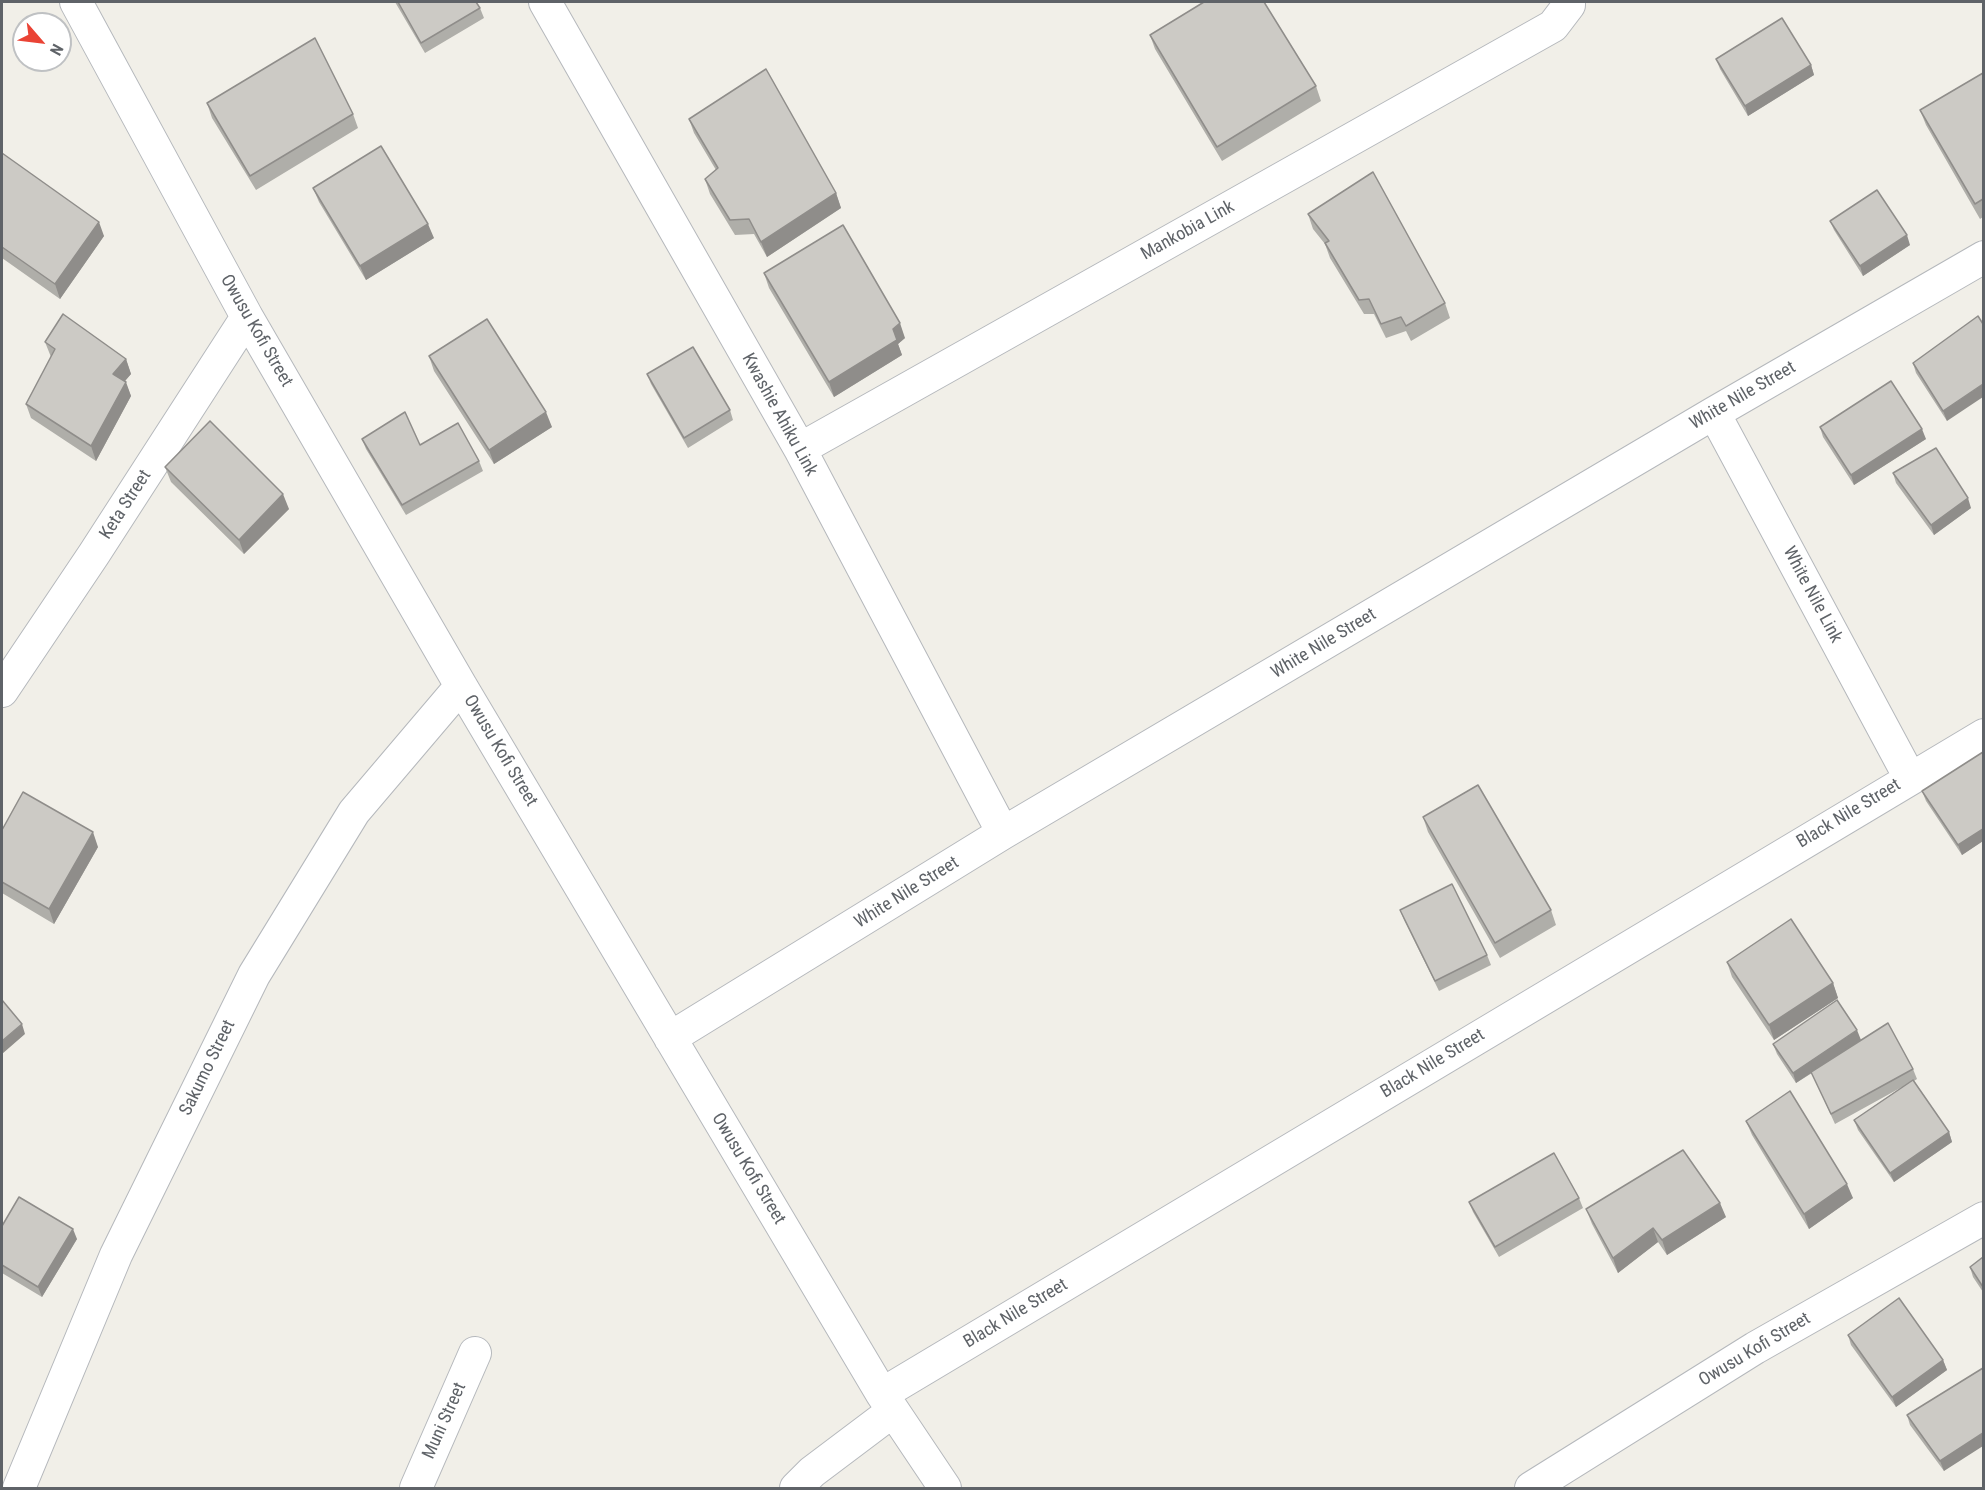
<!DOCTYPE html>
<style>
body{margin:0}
#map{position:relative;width:1985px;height:1490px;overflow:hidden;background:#f1efe8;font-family:"Roboto Condensed",sans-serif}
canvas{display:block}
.frame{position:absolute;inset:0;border:3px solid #5f6368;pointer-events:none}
.north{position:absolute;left:12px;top:12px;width:60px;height:60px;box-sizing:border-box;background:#fff;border:2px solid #bfc1c3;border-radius:50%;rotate:118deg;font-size:16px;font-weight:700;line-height:24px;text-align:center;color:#5f6368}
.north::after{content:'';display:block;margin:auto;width:21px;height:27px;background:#ea4335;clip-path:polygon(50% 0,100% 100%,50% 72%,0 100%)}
</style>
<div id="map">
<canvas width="1985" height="1490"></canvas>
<div class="frame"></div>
<div class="north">N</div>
</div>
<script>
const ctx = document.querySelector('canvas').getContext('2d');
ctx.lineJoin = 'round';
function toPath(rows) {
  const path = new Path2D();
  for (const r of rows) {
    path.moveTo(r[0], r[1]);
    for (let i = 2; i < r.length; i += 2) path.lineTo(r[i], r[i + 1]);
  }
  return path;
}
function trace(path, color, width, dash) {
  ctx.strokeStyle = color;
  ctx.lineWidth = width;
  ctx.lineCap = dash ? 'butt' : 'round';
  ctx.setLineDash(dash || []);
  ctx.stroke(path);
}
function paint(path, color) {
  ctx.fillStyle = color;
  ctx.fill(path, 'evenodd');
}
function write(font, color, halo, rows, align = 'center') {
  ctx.font = font + ' "Roboto Condensed",sans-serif';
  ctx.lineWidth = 6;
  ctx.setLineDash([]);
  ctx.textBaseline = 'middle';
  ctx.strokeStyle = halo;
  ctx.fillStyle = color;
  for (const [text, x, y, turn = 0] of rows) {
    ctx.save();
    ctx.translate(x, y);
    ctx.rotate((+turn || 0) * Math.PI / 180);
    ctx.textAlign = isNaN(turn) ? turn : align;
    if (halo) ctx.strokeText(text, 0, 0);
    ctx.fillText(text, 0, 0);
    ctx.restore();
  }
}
const street = toPath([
 [76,2,247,317,461,686,882,1394,945,1488],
 [545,2,800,449,1003,833],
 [1714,413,1910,778],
 [800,449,1553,26,1569,5,1569,2],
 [2,691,94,554,247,317],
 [670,1038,1003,833,1714,413,1984,257],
 [882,1394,1984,735],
 [19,1488,116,1255,254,975,354,812,461,686],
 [416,1488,475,1353],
 [796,1488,812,1472,893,1411],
 [1531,1488,1755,1348,1984,1218]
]);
trace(street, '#b5b8bc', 34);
trace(street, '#fff', 32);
paint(toPath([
 [395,2,476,2,480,8,484,18,425,53],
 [1150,35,1316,86,1321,101,1222,161,1155,49],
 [1716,59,1811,65,1814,75,1748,116,1720,69],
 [1983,73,1983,217,1980,219,1926,125,1920,110],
 [207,103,353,114,358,128,256,190,212,118],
 [689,119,836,193,841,208,767,257,754,234,735,235,710,194,705,179,716,170,694,133],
 [2,153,104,236,60,299,2,258],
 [313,188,434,238,366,280,319,202],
 [1308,214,1445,303,1450,318,1411,341,1406,331,1386,338,1374,314,1364,314,1330,258,1325,244,1313,229],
 [1830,221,1910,245,1863,276,1834,230],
 [764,273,905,338,898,344,902,355,834,397,769,288],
 [1978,316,1947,421,1916,373,1913,363],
 [45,342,126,359,131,374,125,381,131,396,96,461,31,418,26,404,51,357],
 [429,356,552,427,494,464,434,371],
 [647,374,730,410,733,420,688,448,651,384],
 [1820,427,1926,439,1854,485,1823,437],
 [362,439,420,445,479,461,483,471,406,515,366,449],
 [165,467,289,509,244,554,171,482],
 [1893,473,1971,508,1934,535,1896,483],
 [1983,753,1983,841,1962,855,1926,801,1922,791],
 [1423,817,1551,910,1556,925,1500,958,1428,832],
 [2,830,98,847,54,924,2,893],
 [1400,910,1487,955,1491,965,1439,991,1404,920],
 [1727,962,1833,983,1838,998,1774,1040,1732,977],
 [1861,1040,1843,1052,1913,1069,1917,1079,1914,1081,1949,1132,1952,1142,1894,1182,1858,1130,1854,1120,1902,1087,1835,1124,1812,1073,1796,1083,1777,1054,1773,1044],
 [1746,1121,1853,1198,1809,1229,1752,1135],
 [1579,1198,1583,1208,1499,1257,1473,1212,1469,1202],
 [1586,1209,1726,1217,1667,1255,1658,1242,1618,1273,1592,1224],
 [2,1226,77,1239,42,1297,2,1273],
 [1983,1257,1983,1292,1973,1277,1970,1267],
 [1848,1335,1943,1360,1947,1370,1896,1407,1851,1345],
 [1983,1368,1944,1471,1910,1425,1907,1415]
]), '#afaea9');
paint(toPath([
 [1811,65,1814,75,1748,116,1745,106],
 [836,193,841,208,767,257,761,242],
 [99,222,104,236,60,299,55,284],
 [428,224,434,238,366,280,360,266],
 [1907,235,1910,245,1863,276,1860,266],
 [900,323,905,338,898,344,902,355,834,397,829,382],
 [126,359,131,374,118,389,113,374],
 [126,382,131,396,96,461,91,446],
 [1983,384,1983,397,1947,421,1943,411],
 [546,412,552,427,494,464,489,450],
 [1922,429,1926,439,1854,485,1851,475],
 [283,494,289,509,244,554,239,540],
 [1968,498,1971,508,1934,535,1931,525],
 [1983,829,1983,841,1962,855,1958,845],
 [93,832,98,847,54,924,49,909],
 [1833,983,1838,998,1774,1040,1769,1025],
 [22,1024,25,1034,2,1054,2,1041],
 [1857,1030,1861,1040,1796,1083,1793,1073],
 [1949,1132,1952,1142,1894,1182,1890,1173],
 [1847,1184,1853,1198,1809,1229,1804,1214],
 [1720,1203,1726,1217,1667,1255,1662,1240],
 [1653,1228,1658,1242,1618,1273,1613,1258],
 [73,1229,77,1239,42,1297,38,1287],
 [1943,1360,1947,1370,1896,1407,1892,1397],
 [1983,1433,1983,1446,1944,1471,1940,1461]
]), '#8f8d8a');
const building = toPath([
 [398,2,476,2,480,8,421,43,398,2],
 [1204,2,1264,2,1316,86,1217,147,1150,35,1204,2],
 [1782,18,1811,65,1745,106,1716,59,1782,18],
 [315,38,353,114,250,176,207,103,315,38],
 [766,69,836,193,761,242,749,219,730,220,705,179,718,168,689,119,766,69],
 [1983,73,1983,199,1975,204,1920,110,1983,73],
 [381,146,428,224,360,266,313,188,381,146],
 [2,153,99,222,55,284,2,247,2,153],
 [1373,172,1445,303,1406,326,1401,317,1381,324,1369,299,1359,300,1325,243,1329,241,1308,214,1373,172],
 [1877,190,1907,235,1860,266,1830,221,1877,190],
 [843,225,900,323,893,329,897,340,829,382,764,273,843,225],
 [63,314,126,359,113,374,126,382,91,446,26,404,55,349,45,342,63,314],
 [1978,316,1983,324,1983,384,1943,411,1913,363,1978,316],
 [487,319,546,412,489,450,429,356,487,319],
 [693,347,730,410,684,438,647,374,693,347],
 [1891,381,1922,429,1851,475,1820,427,1891,381],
 [405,412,420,445,458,423,479,461,402,505,362,439,405,412],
 [210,421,283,494,239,540,165,467,210,421],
 [1936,448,1968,498,1931,525,1893,473,1936,448],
 [1983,752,1983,829,1958,845,1922,791,1983,752],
 [1478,785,1551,910,1495,943,1423,817,1478,785],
 [23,792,93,832,49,909,2,882,2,830,23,792],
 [1452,884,1487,955,1435,981,1400,910,1452,884],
 [1791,919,1833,983,1769,1025,1727,962,1791,919],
 [2,1000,22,1024,2,1041,2,1000],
 [1837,1000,1857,1030,1793,1073,1773,1044,1837,1000],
 [1888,1023,1913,1069,1831,1114,1811,1072,1888,1023],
 [1913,1080,1949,1132,1890,1173,1854,1120,1913,1080],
 [1790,1091,1847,1184,1804,1214,1746,1121,1790,1091],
 [1683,1150,1720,1203,1662,1240,1653,1228,1613,1258,1586,1209,1683,1150],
 [1554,1153,1579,1198,1495,1247,1469,1202,1554,1153],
 [19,1197,73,1229,38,1287,2,1265,2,1226,19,1197],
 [1983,1257,1983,1287,1970,1267,1983,1257],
 [1899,1298,1943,1360,1892,1397,1848,1335,1899,1298],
 [1983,1368,1983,1433,1940,1461,1907,1415,1983,1368]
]);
paint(building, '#cccac5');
trace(building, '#8f8d8a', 1.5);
write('18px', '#5f6368', '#fff', [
 ["Mankobia Link",1188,231,-29],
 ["Owusu Kofi Street",256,331,60],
 ["White Nile Street",1743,396,-30],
 ["Kwashie Ahiku Link",779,415,61],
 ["Keta Street",126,505,-57],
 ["White Nile Link",1812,595,62],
 ["White Nile Street",1324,644,-31],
 ["Owusu Kofi Street",500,751,59],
 ["Black Nile Street",1849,814,-31],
 ["White Nile Street",907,893,-32],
 ["Black Nile Street",1433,1064,-31],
 ["Sakumo Street",208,1068,-64],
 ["Owusu Kofi Street",748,1169,59],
 ["Black Nile Street",1016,1314,-31],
 ["Owusu Kofi Street",1755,1350,-31],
 ["Muni Street",445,1421,-66]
]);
</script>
